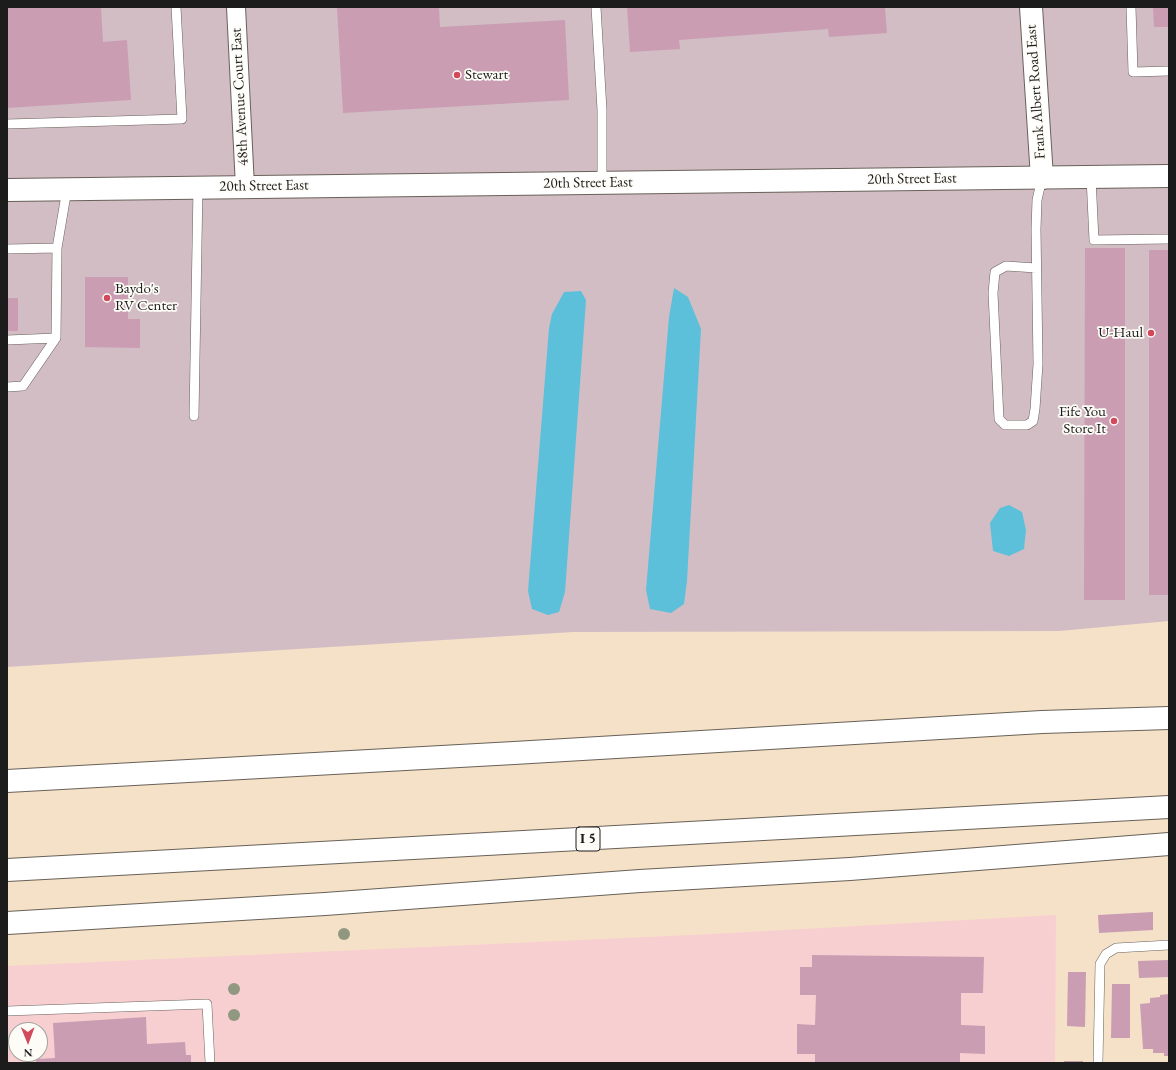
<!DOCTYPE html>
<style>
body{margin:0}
#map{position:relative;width:1176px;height:1070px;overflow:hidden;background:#f5e1c7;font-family:"EB Garamond",serif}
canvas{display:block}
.frame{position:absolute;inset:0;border:8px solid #1c1c1c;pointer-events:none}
.north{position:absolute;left:8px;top:1022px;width:40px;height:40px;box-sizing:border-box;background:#fdfcf7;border:1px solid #a3a29f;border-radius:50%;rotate:179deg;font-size:11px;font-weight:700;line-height:16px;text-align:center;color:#1c1c1c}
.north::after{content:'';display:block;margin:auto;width:14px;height:18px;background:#d1495b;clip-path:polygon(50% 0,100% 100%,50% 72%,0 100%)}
</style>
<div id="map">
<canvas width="1176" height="1070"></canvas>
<div class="frame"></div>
<div class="north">N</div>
</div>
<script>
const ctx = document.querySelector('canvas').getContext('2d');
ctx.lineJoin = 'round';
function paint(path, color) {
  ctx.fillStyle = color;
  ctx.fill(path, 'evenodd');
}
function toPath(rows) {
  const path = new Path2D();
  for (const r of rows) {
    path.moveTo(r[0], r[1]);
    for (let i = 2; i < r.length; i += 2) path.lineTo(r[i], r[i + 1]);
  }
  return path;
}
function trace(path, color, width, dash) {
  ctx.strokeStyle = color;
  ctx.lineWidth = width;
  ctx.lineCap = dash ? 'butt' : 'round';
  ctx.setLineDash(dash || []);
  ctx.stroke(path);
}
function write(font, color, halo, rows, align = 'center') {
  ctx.font = font + ' "EB Garamond",serif';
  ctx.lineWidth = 3.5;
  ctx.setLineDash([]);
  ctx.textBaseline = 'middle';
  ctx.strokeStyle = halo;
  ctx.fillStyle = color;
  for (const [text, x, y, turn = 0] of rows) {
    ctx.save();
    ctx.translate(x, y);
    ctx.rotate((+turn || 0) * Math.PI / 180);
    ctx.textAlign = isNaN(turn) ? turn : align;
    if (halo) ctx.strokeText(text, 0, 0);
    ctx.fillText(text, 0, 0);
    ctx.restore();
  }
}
paint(toPath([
 [1056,915,1055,1063,7,1063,7,966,713,934],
 [16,1030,40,1030,40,1054,16,1054]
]), '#f7cfd0');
paint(toPath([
 [7,7,1169,7,1169,220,1147,220,1169,220,1169,621,1059,631,573,632,7,667]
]), '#d2bdc5');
paint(toPath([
 [674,288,688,297,701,329,687,581,684,604,671,613,650,609,646,590,669,317],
 [581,291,586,300,565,592,559,612,548,615,532,609,528,591,549,328,552,314,564,292],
 [1009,505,1022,512,1026,530,1024,549,1009,556,993,551,990,523,1000,508]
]), '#5cc0da');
paint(toPath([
 [7,7,101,7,103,42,127,40,131,100,7,108],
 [337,7,439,7,440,27,565,20,569,100,343,113],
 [627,7,885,7,887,33,829,37,828,29,679,40,680,49,630,52],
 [1153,7,1169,7,1169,27,1154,27],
 [1085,248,1125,248,1125,600,1084,600],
 [1149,250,1169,250,1169,595,1149,595],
 [85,277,128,277,128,319,140,319,140,348,85,347],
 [7,298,18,298,18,331,7,331],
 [1153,912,1153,930,1099,933,1098,915],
 [812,955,984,957,983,993,961,993,961,1025,985,1026,985,1054,960,1053,960,1063,815,1063,815,1054,797,1054,797,1024,815,1025,816,995,800,995,800,967,812,967],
 [1169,960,1169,977,1139,978,1138,961],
 [1068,972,1086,972,1085,1027,1067,1026],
 [1112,984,1130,984,1130,1038,1111,1038],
 [1169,994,1169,1056,1164,1056,1164,1053,1153,1053,1153,1049,1143,1049,1140,1004,1150,1003,1150,998,1160,997,1160,995],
 [146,1017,147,1044,185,1042,186,1055,191,1055,191,1063,36,1063,36,1059,55,1058,53,1023],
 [1064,1061,1083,1061,1083,1063,1064,1063]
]), '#ca9db3');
const service = toPath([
 [596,7,602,110,602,182],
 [1131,7,1133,72,1169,71],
 [7,124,182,119,176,7],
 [1091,177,1094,240,1169,239],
 [7,249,57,248],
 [1036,268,1006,266,995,272,993,293,999,419,1005,425,1027,425,1033,421,1035,409,1038,364,1036,229,1037,200,1042,178],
 [7,340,56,338],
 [7,387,23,386,56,338,57,248,67,189],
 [194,416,198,187],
 [7,1011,207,1004,210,1063],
 [1098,1063,1100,964,1106,954,1116,948,1169,945]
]);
const minor = toPath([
 [236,7,245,187]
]);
const tertiary = toPath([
 [1031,7,1042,178]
]);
const secondary = toPath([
 [7,190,1169,176]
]);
const motorway = toPath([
 [7,781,514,753,1042,722,1169,718],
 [7,870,1169,807],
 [7,923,325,904,640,881,850,869,1169,844]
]);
trace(service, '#686158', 10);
trace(minor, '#686158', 20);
trace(tertiary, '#686158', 24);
trace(secondary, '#686158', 24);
trace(motorway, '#686158', 24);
trace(service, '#fff', 9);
trace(minor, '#fff', 18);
trace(tertiary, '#fff', 22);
trace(secondary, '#fff', 22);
trace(motorway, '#fff', 22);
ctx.fillStyle = '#919880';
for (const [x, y] of [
 [344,934],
 [234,989],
 [234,1015]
]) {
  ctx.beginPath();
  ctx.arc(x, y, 6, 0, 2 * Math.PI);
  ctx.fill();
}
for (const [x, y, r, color] of [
 [457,75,4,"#d1495b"],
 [107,298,4,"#d1495b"],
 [1151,333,4,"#d1495b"],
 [1114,421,4,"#d1495b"]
]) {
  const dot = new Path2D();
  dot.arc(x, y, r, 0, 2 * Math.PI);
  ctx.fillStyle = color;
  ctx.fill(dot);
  trace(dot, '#fdfcf7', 1.5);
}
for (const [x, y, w] of [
 [588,839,24]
]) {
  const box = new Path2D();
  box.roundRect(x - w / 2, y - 12, w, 24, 3);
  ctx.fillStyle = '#fdfcf7';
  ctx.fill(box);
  trace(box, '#1c1c1c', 1);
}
write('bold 14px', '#1c1c1c', null, [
 ["I 5",588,839]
]);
write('15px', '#1c1c1c', '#fdfcf7', [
 ["Stewart",465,75],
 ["Baydo's",115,289],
 ["RV Center",115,306],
 ["U-Haul",1143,333,"right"],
 ["Fife You",1106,412,"right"],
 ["Store It",1106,429,"right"]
], 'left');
write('15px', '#1c1c1c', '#fdfcf7', [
 ["Frank Albert Road East",1036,92,-94],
 ["48th Avenue Court East",240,97,-93],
 ["20th Street East",912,179,-1],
 ["20th Street East",588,183,-1],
 ["20th Street East",264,186,-1]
]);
</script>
